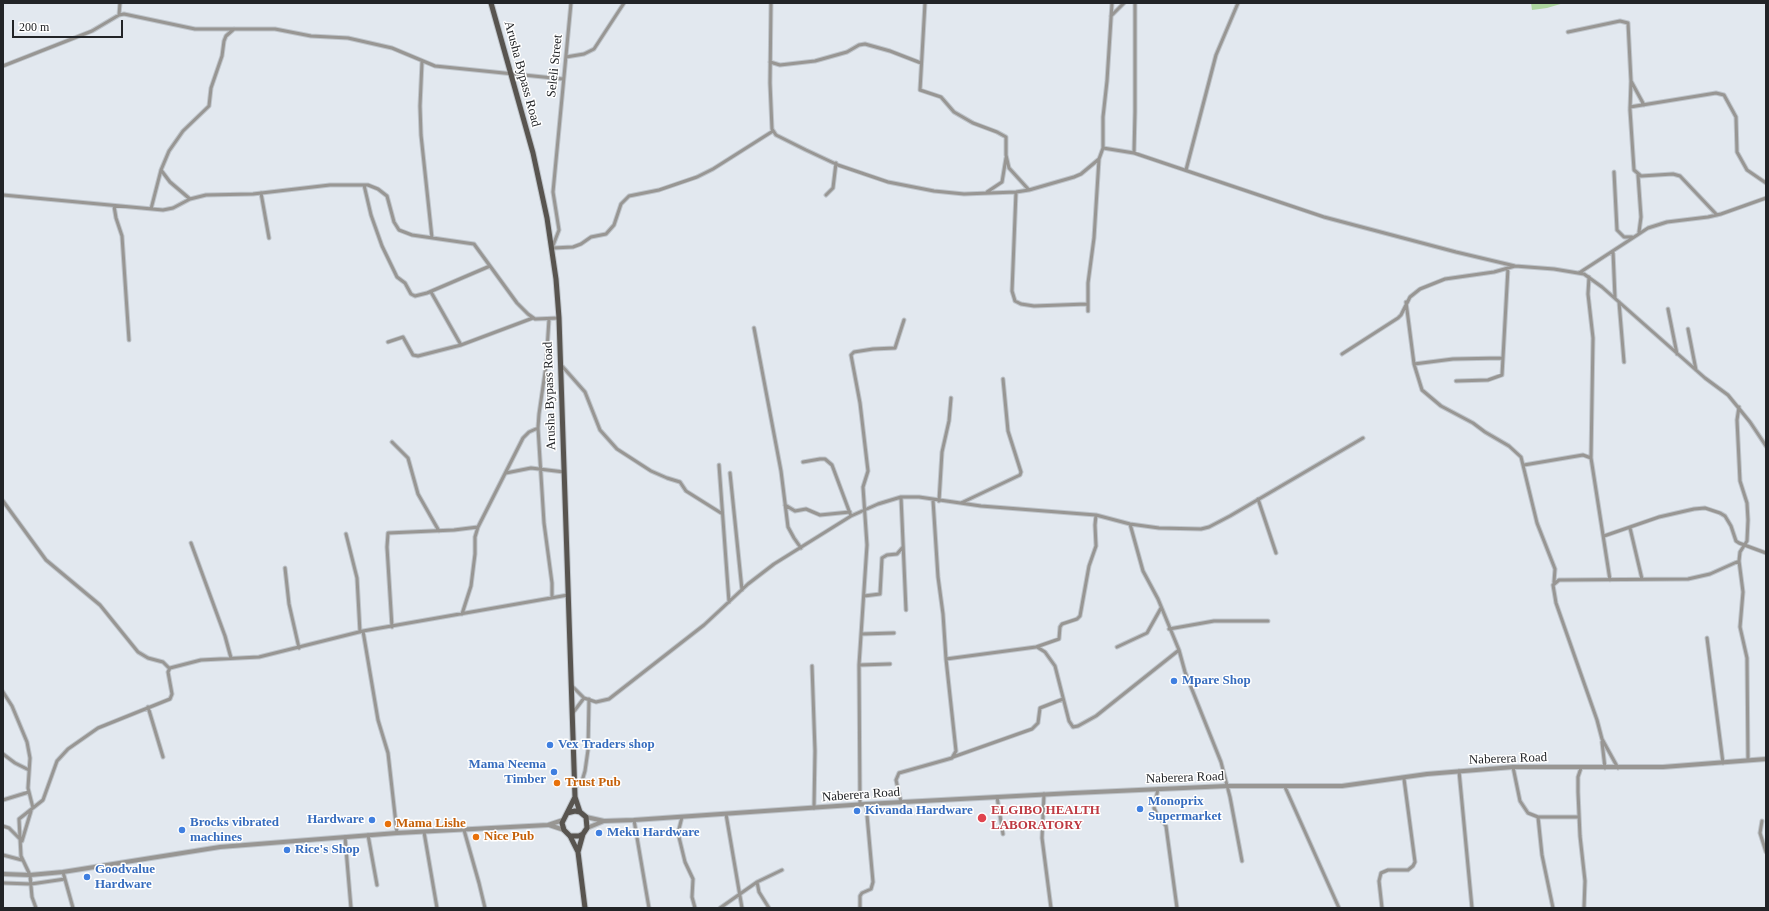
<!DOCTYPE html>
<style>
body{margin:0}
#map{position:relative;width:1769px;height:911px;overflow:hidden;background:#e2e8ef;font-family:"Times New Roman",serif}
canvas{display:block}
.frame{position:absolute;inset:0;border:4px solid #222427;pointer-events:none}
.scale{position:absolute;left:12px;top:20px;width:111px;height:18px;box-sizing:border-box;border:2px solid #222427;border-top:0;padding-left:5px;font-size:12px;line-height:14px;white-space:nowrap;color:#222427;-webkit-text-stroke:3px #fff;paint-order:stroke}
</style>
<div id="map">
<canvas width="1769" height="911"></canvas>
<div class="frame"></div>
<div class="scale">200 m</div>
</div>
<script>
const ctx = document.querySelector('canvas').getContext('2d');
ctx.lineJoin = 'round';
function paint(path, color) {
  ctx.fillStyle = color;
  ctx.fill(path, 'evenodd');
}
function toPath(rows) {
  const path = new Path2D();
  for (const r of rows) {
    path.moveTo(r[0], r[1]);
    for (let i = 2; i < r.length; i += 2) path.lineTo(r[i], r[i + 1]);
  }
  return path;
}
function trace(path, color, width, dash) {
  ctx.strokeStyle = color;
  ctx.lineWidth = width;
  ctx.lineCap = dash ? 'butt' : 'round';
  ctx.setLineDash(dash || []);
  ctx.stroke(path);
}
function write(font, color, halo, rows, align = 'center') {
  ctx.font = font + ' "Times New Roman",serif';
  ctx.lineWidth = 3;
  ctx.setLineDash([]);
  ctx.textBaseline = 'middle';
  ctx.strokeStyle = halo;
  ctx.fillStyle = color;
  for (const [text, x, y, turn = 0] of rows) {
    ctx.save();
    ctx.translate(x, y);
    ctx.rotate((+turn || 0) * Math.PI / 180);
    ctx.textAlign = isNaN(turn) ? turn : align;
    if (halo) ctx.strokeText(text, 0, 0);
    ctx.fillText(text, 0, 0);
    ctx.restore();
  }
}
paint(toPath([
 [1531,3,1564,3,1547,8,1532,10]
]), '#afd7a0');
const minor = toPath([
 [771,3,770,83,772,129,776,135,806,150,838,165,888,182,934,191,964,194,1016,192,1029,190,1074,177,1081,174,1099,159],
 [925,3,920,90,941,97,954,112,973,123,997,132,1006,137,1006,155,1009,168,1029,190],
 [1112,3,1107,81,1103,117,1103,148,1134,153,1324,217,1456,252,1515,266,1554,269,1584,274,1602,287,1705,378,1728,395,1750,422,1766,446],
 [119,15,120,3],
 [1111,16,1124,3],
 [1568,32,1620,21,1628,23,1631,81,1630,110,1634,170,1641,176,1673,174,1680,176,1717,215],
 [566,57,584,54,594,49,624,3],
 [422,62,420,106,421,135,432,238],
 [770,62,780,65,815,61,847,52,859,45,865,44,890,51,921,63],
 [3,66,92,31,119,15,124,14,195,29,275,29,311,36,348,38,392,48,435,66,563,79],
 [1631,81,1644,105],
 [1630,107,1716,93,1724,95,1736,117,1737,152,1747,170,1766,183],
 [1134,153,1135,112,1135,3],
 [161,170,170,182,190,199],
 [1186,170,1216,55,1238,3],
 [1614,172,1617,230,1624,237,1632,237],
 [1638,175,1641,217,1639,232],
 [364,185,371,215,382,246,397,277,405,283,411,294,415,296,427,293,490,266],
 [987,192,1002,182,1006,158],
 [1016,192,1012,291,1015,301,1021,304,1034,306,1087,304],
 [261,193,269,238],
 [3,195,163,210,173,208,190,199,206,195,253,194,330,185,368,185,378,189,387,196,394,222,399,230,412,235,474,244,517,303,528,314,535,319,559,318],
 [826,195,833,188,836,163],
 [114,206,116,218,122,236,129,340],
 [151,209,161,170,169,151,183,131,209,106,211,88,222,56,224,41,226,36,234,29],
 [552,248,559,230,553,192,571,3],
 [553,248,573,247,581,244,591,237,606,234,614,225,621,204,629,196,659,190,697,177,713,169,773,131],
 [1613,251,1615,298],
 [1579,273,1648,228,1667,222,1708,217,1721,214,1766,198],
 [1589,277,1588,294,1593,338,1591,458],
 [431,292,461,345],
 [1406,302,1414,364,1422,390,1441,406,1473,423,1485,432,1509,446,1521,457,1537,523,1555,569,1554,582],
 [1619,302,1624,362],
 [1668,309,1677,354],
 [1088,311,1088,283,1094,238,1099,159,1103,148],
 [549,319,546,366,539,414,538,428,544,523,552,583,552,597],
 [754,328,781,471,788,527,794,538,801,548],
 [1688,329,1696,370],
 [388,342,403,337,413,355,418,356,461,345,533,318],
 [1342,354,1398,318,1401,315,1410,297,1420,289,1445,279,1494,272,1515,266],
 [1414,364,1453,359,1502,358],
 [562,366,585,392,600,430,617,449,651,471,667,478,680,482,686,491,721,513],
 [1456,381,1488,380,1502,375,1508,268],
 [1739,407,1737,420,1740,481,1747,503,1748,520,1747,541,1740,552,1739,561,1743,592,1740,627,1747,658,1748,760],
 [392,442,408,458,418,494,439,531],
 [803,462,820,459,825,459,832,465,851,516],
 [719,465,729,602],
 [1524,465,1583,455,1591,458,1610,580],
 [506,473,531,468,564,472],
 [730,473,742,590],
 [901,497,906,610],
 [1258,499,1276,553],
 [3,501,46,560,100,605,138,652,148,658,163,662,169,668],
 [939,501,942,452,949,421,951,398],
 [961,503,1020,475,1021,472,1008,431,1003,379],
 [785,505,795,511,806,509,820,515,850,512],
 [1130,524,1143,571,1158,599,1179,650,1185,672,1221,762,1230,797,1242,861],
 [1630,528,1642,579],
 [346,534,357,578,360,632],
 [1604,536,1659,517,1694,509,1705,508,1720,513,1725,516,1731,526,1736,541,1739,543,1766,553],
 [191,543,225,636,231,658],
 [285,568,289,604,299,648],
 [864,596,880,594,882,558,887,555,897,554,903,547],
 [462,614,471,586,475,554,475,537,478,527,523,438,529,432,538,428],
 [392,627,387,547,388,533,454,530,478,527],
 [1169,629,1214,621,1268,621],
 [363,631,378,720,388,753,397,833],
 [861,634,894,633],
 [1707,638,1723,763],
 [1037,647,1045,652,1055,666,1069,721,1073,727,1078,726,1096,716,1179,650],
 [1117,647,1147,633,1161,608],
 [946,659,1036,647,1059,639,1060,627,1062,624,1077,619,1080,616,1089,566,1096,546,1095,525,1096,515],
 [859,665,890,664],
 [812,666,815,751,814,808],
 [572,686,584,698,596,702,609,699,704,625,748,584,774,564,851,516,878,504,901,497,919,497,981,506,1096,515,1130,524,1159,528,1201,529,1209,527,1230,516,1363,438],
 [3,692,12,706,27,742,30,758,28,788,33,808],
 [148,707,163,757],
 [572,714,584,698],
 [1602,742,1605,768],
 [3,754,15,763,29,770],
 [953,757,1032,729,1038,723,1040,708,1063,699],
 [1513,767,1520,801,1528,813,1538,817,1579,817],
 [1581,768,1578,777,1578,792,1580,836,1585,881,1584,908],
 [1618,768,1602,739,1597,720,1556,603,1553,585,1559,580,1688,579,1710,574,1739,561],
 [1459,771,1472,908],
 [575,787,582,781,585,771,588,750,589,699],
 [1285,787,1339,908],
 [1158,789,1154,808,1158,816,1166,826,1177,908],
 [1044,794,1042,838,1051,908],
 [997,797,1003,834],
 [3,800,29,792],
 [901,802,896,780,899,773,952,758,956,751,946,659,943,614,938,577,933,500],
 [860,804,859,665,867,545,863,487,868,471,860,403,851,355,854,352,873,349,895,348,904,320],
 [726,814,742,908],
 [682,817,678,833,685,862,693,879,692,897,695,908],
 [1538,817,1542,855,1553,908],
 [634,820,649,908],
 [1762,821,1760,833,1766,852],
 [3,826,9,828,20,839],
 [464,830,479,883,485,908],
 [424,832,437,908],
 [368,835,377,885],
 [345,837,351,908],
 [22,841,31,811],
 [3,855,22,860],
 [63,872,73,908],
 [757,882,759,892,769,908],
 [3,883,31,884,65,879],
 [36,908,32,897,30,875,21,856,19,819,43,800,57,761,68,749,98,728,170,699,172,694,168,672,170,668,201,660,259,657,363,631,568,595],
 [720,908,757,882,782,870],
 [860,908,860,896,862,893,871,889,873,882,866,804],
 [1382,908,1379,881,1381,873,1388,870,1408,870,1413,866,1415,862,1404,779]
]);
const tertiary = toPath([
 [586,817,604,821,634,820,866,804,1073,793,1227,786,1342,786,1427,774,1513,767,1663,767,1766,759],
 [549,825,564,830],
 [587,828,604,821],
 [3,874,30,875,63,872,220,847,397,833,548,825,563,820]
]);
const primary = toPath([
 [491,3,533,153,547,218,556,279,559,318,575,797,580,812],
 [567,813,575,797],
 [570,836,579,836,583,834,587,828,586,817,580,812,575,811,567,813,562,823,564,830,570,836,578,852,585,908],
 [578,852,583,834]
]);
trace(minor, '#bfc5cb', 5);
trace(tertiary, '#bfc5cb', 6);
trace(primary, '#bfc5cb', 7);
trace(minor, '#989693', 3);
trace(tertiary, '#989693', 4);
trace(primary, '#58544f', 5);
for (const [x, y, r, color] of [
 [1174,681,4,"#3f7fe0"],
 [550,745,4,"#3f7fe0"],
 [554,772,4,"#3f7fe0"],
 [557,783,4,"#e8710a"],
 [1140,809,4,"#3f7fe0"],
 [857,811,4,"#3f7fe0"],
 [982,818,5,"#e0444e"],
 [372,820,4,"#3f7fe0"],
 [388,824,4,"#e8710a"],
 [182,830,4,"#3f7fe0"],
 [599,833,4,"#3f7fe0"],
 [476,837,4,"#e8710a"],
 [287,850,4,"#3f7fe0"],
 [87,877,4,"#3f7fe0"]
]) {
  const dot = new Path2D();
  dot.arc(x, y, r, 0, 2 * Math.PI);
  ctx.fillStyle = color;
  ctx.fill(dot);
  trace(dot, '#fff', 1.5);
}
write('13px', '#222427', '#fff', [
 ["Seleli Street",555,66,-84],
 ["Arusha Bypass Road",522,74,75],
 ["Arusha Bypass Road",550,396,-92],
 ["Naberera Road",1508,759,-2],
 ["Naberera Road",1185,778,-2],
 ["Naberera Road",861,795,-4]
]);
write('bold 13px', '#366cbe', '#fff', [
 ["Mpare Shop",1182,681],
 ["Vex Traders shop",558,745],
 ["Mama Neema",546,765,"right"],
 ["Timber",546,780,"right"],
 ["Monoprix",1148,802],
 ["Supermarket",1148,817],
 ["Kivanda Hardware",865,811],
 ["Hardware",364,820,"right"],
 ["Brocks vibrated",190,823],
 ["machines",190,838],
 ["Meku Hardware",607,833],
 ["Rice's Shop",295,850],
 ["Goodvalue",95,870],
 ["Hardware",95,885]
], 'left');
write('bold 13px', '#c56008', '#fff', [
 ["Trust Pub",565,783],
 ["Mama Lishe",396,824],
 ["Nice Pub",484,837]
], 'left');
write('bold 13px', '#be3a42', '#fff', [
 ["ELGIBO HEALTH",991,811],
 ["LABORATORY",991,826]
], 'left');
</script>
